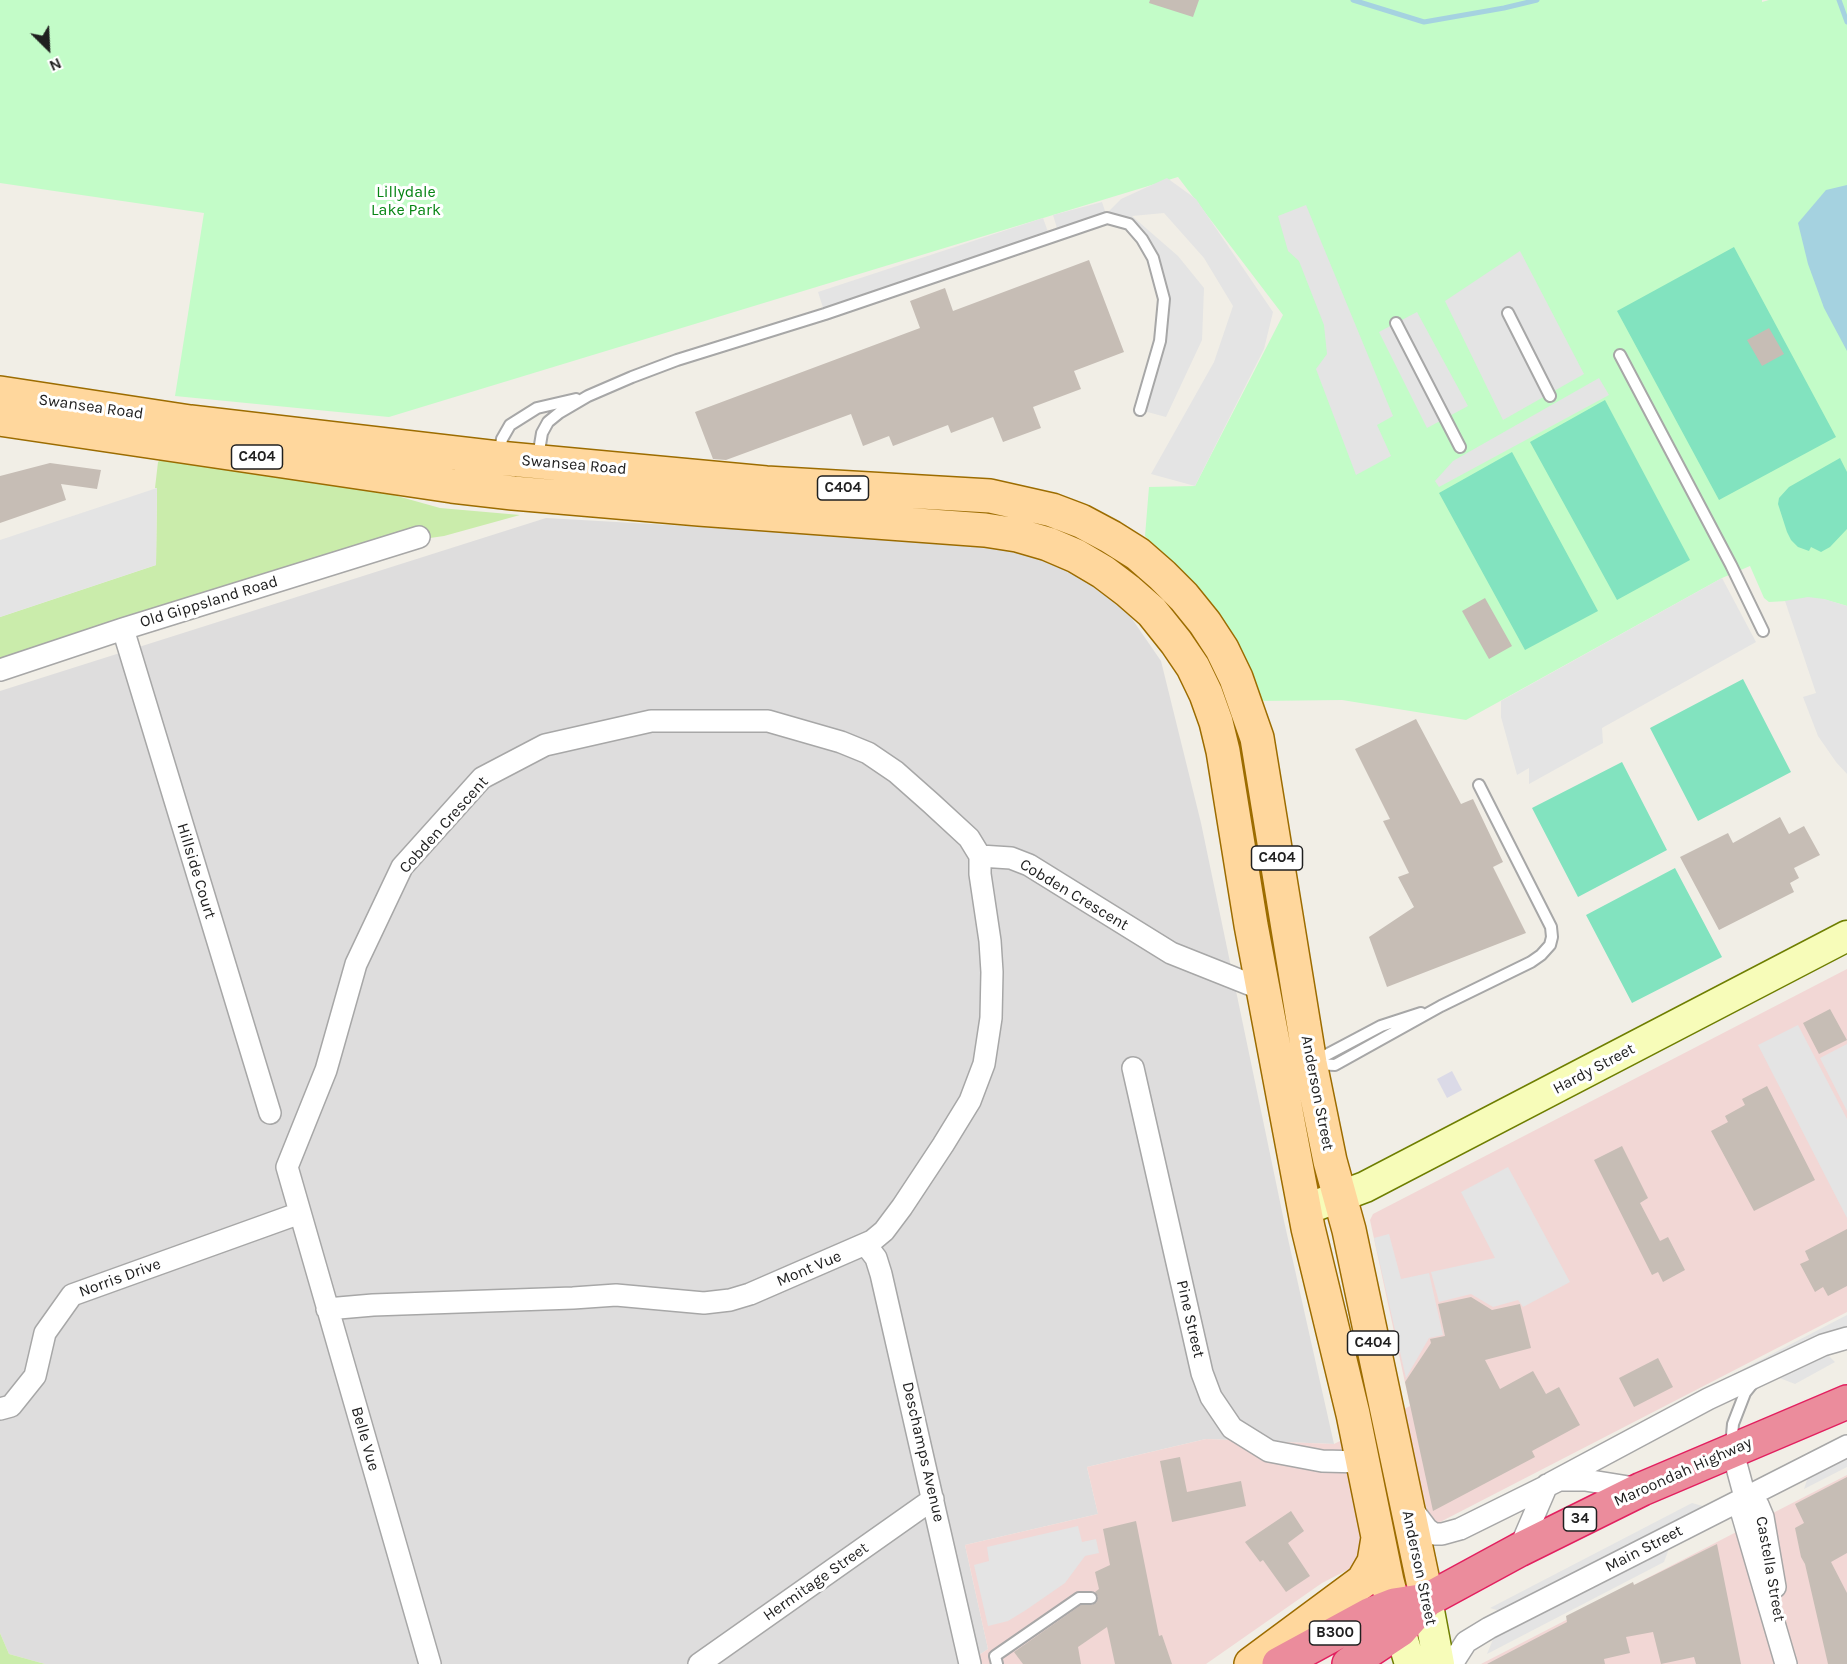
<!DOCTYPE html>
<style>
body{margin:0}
#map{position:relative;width:1847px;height:1664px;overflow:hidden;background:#f1eee6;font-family:Karla,sans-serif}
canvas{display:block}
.north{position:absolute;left:18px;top:18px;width:60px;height:60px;-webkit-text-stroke:4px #fff;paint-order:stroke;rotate:156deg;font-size:16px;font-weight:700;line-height:24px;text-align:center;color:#202020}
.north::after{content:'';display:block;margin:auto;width:21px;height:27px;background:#202020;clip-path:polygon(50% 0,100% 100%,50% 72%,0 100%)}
</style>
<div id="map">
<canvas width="1847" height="1664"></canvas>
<div class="north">N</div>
</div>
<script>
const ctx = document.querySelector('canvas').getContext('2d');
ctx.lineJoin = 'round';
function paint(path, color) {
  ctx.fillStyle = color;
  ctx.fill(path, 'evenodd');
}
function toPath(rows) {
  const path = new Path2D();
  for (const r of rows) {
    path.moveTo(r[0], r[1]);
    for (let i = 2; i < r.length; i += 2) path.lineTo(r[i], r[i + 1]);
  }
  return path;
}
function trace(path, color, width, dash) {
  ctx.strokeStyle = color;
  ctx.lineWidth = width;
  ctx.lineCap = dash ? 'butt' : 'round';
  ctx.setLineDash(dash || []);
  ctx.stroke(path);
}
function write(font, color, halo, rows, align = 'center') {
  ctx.font = font + ' Karla,sans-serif';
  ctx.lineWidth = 6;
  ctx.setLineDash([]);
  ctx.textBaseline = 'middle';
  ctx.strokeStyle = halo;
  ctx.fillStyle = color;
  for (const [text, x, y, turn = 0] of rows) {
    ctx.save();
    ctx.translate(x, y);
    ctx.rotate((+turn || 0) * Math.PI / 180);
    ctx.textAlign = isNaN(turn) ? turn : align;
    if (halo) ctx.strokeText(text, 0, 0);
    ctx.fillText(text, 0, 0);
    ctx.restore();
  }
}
paint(toPath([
 [546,518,846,535,1002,546,1049,560,1103,586,1128,613,1161,661,1201,823,1284,1221,1334,1444,1206,1439,1087,1467,1098,1514,965,1545,988,1649,966,1664,45,1664,9,1654,0,1633,0,691]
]), '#dedddd');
paint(toPath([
 [1847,969,1847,1312,1322,1583,1206,1664,966,1664,988,1649,965,1545,1098,1514,1087,1467,1206,1439,1334,1444,1410,1406,1370,1220,1373,1214],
 [1847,1475,1847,1664,1481,1664,1804,1497]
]), '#f2d7d5');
paint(toPath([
 [161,459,390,494,440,508,520,515,444,536,402,542,192,596,0,660,0,617,156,565,157,488,155,488,158,462],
 [0,1633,9,1654,45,1664,0,1664]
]), '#caecab');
paint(toPath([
 [0,0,1762,0,1762,2,1769,0,1847,0,1847,606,1823,599,1769,602,1764,598,1750,566,1722,578,1466,720,1342,700,1259,701,1210,604,1145,536,1149,487,1195,486,1283,315,1178,177,389,417,175,396,204,213,0,183]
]), '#c3fcc8');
paint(toPath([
 [1734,247,1836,437,1719,500,1617,311],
 [1605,400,1690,560,1617,600,1530,442],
 [1512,452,1598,611,1525,650,1439,493],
 [1840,458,1847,472,1847,529,1830,547,1821,552,1811,547,1809,551,1798,547,1791,540,1787,532,1778,504,1779,498,1789,487],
 [1743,679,1791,772,1698,821,1650,728],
 [1622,762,1667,850,1578,897,1532,808],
 [1675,868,1722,957,1632,1003,1586,915]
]), '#82e3bf');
paint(toPath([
 [1167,178,1196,199,1273,312,1264,349,1195,486,1151,474,1214,362,1233,306,1204,258,1164,213,1132,216,1178,256,1204,288,1202,340,1166,417,1140,410,1164,299,1153,258,1129,224,1106,218,825,314,818,292,1043,218,1048,232,1057,228,1053,215,1102,202,1106,214,1121,199],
 [1306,205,1393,416,1377,425,1391,456,1356,475,1316,369,1327,354,1324,325,1299,261,1288,251,1278,216],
 [1520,251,1584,374,1503,420,1445,301],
 [1417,312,1468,406,1427,428,1379,332],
 [1599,378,1609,395,1439,487,1435,481,1453,461],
 [157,488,156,565,0,617,0,540],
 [1722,578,1756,642,1602,728,1603,743,1529,784,1529,768,1517,775,1501,717,1501,701],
 [1808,597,1824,599,1847,606,1847,774,1836,762,1818,736,1803,697,1816,693,1785,601],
 [1798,1025,1847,1119,1847,1218,1758,1045],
 [1847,1044,1847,1111,1820,1058],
 [1508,1167,1570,1282,1523,1307,1518,1300,1493,1307,1471,1294,1439,1302,1431,1272,1495,1258,1461,1192],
 [1389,1234,1401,1279,1429,1273,1443,1335,1429,1338,1406,1378,1374,1238],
 [1847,1315,1847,1344,1823,1350,1835,1362,1795,1384,1777,1377,1721,1387,1718,1382],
 [1847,1451,1847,1467,1804,1489,1810,1471],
 [1692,1503,1706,1507,1670,1546,1664,1562,1487,1654,1504,1612,1490,1608],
 [1078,1526,1082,1542,1096,1539,1099,1553,1085,1556,1065,1583,1026,1610,1008,1621,988,1626,974,1565,989,1561,987,1547]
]), '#e4e4e4');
paint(toPath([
 [1452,1071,1462,1090,1447,1098,1437,1079]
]), '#dbdae7');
paint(toPath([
 [1847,185,1847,351,1824,308,1808,264,1798,223,1826,190]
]), '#a5d2e0');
trace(toPath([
 [1353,0,1424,22,1504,8,1537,0],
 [1839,0,1847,22]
]), '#a5d2e0', 5);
paint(toPath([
 [1150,0,1199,0,1193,17,1149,3],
 [1089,260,1124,352,1074,371,1081,389,1033,407,1041,428,1003,442,993,417,951,433,948,425,893,446,889,436,863,446,851,414,726,460,713,459,695,412,920,328,910,301,945,288,953,311],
 [1769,328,1784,354,1762,366,1747,340],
 [50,463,101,470,97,489,61,484,66,500,0,523,0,476],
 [1485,598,1512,646,1489,659,1462,611],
 [1416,719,1461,804,1473,799,1503,862,1493,867,1526,933,1387,987,1369,937,1414,907,1398,877,1409,873,1383,821,1390,819,1355,749],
 [1780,817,1789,834,1804,826,1820,855,1794,868,1799,878,1790,883,1794,892,1719,930,1680,857,1728,833,1733,843],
 [1830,1009,1847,1040,1819,1054,1803,1023],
 [1767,1086,1815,1180,1754,1211,1711,1131,1728,1122,1725,1116,1745,1105,1742,1099],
 [1622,1146,1648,1198,1640,1203,1660,1241,1668,1237,1685,1270,1663,1282,1658,1272,1652,1275,1594,1160],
 [1847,1229,1847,1286,1828,1296,1823,1287,1815,1292,1800,1264,1809,1260,1805,1251],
 [1471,1297,1492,1310,1520,1304,1531,1348,1485,1360,1500,1389,1533,1371,1546,1394,1559,1387,1580,1425,1532,1451,1535,1457,1433,1511,1405,1382,1431,1343,1430,1339,1445,1336,1438,1304],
 [1658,1358,1673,1387,1634,1407,1619,1378],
 [1180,1457,1187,1492,1241,1481,1246,1506,1172,1522,1160,1461],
 [1847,1477,1847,1553,1831,1562,1847,1593,1847,1664,1828,1664,1805,1564,1801,1557,1795,1528,1804,1523,1795,1504],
 [1291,1511,1304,1531,1288,1543,1310,1576,1286,1592,1263,1560,1260,1562,1245,1542],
 [1136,1521,1159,1636,1162,1635,1172,1664,1115,1664,1107,1627,1078,1647,1081,1664,1023,1664,1014,1652,1081,1605,1092,1605,1097,1602,1098,1597,1095,1592,1099,1589,1095,1572,1110,1565,1103,1529],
 [1717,1544,1741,1664,1696,1664,1694,1657,1661,1664,1653,1632,1626,1637,1630,1653,1604,1659,1605,1664,1487,1664,1567,1622,1566,1616,1633,1582,1634,1585]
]), '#c6bdb5');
const lane = toPath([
 [1508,313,1550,396],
 [1396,323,1460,447],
 [1620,355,1731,565,1763,631],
 [499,455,502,439,510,425,537,408,576,399],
 [538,457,542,433,548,422,559,413,588,396,632,377,677,360,825,314,1107,218,1129,224,1142,239,1153,258,1164,299,1160,341,1140,410],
 [1313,1062,1381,1026,1421,1013],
 [1313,1064,1335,1065,1441,1006,1531,962,1541,955,1550,945,1552,937,1551,927,1479,785],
 [1731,1446,1733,1424,1745,1393,1753,1383],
 [997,1664,995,1656,1079,1598,1091,1598]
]);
const street = toPath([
 [123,629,270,1113],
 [0,670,123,629,419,537],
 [1133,1068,1202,1373,1211,1397,1232,1428,1269,1451,1322,1461,1363,1462],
 [866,1245,876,1258,881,1274,970,1664],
 [327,1309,373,1305,573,1298,616,1295,704,1303,730,1300,750,1294,872,1241,884,1231,902,1207,943,1145,970,1101,984,1064,991,1018,992,972,990,941,980,874,980,856],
 [0,1409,11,1406,35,1376,45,1333,72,1295,300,1213],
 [1732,1449,1745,1497,1741,1510,1786,1664],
 [1551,1483,1708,1399,1823,1345,1847,1338],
 [1745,1497,1758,1505,1763,1517,1775,1587],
 [1412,1509,1427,1529,1434,1534,1442,1534,1460,1529,1559,1480,1585,1480,1641,1489],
 [1519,1550,1547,1485],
 [430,1664,287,1167,326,1070,356,964,402,867,482,778,545,745,651,721,768,721,841,742,868,753,896,772,931,803,969,838,980,856,1011,858,1029,865,1171,953,1264,990],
 [699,1664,933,1499],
 [1452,1664,1466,1642,1489,1628,1847,1446]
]);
const secondary = toPath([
 [1304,1210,1365,1187,1847,936],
 [1427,1600,1439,1664],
 [1400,1630,1410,1664]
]);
const primary = toPath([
 [0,393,190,422,498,458,766,483,990,496,1052,510,1081,521,1111,537,1138,554,1162,575,1184,597,1205,623,1222,649,1236,678,1257,738,1310,1063,1330,1161,1349,1230,1427,1600],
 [0,419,452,486,513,493,699,509,985,530,1017,535,1048,544,1076,556,1103,572,1128,591,1152,612,1176,642,1193,667,1206,694,1216,722,1223,751,1251,925,1308,1228,1353,1414,1387,1581,1400,1630],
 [1251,1664,1363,1581,1374,1562,1378,1538]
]);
const highway = toPath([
 [1279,1664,1371,1614,1394,1605,1427,1600,1519,1550,1642,1489,1847,1402],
 [1349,1664,1400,1630,1427,1600]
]);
trace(lane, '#a7a7a7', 14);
trace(street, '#a7a7a7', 24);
trace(secondary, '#6e7e01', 33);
trace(primary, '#9c6c00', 36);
trace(highway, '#e2205f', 36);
trace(lane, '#fff', 10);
trace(street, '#fff', 21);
trace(secondary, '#f7fcb9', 30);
trace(primary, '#ffd79d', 33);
trace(highway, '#eb8c9c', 33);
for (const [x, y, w] of [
 [257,457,51],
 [843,488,51],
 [1277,858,51],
 [1373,1343,51],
 [1580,1519,33],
 [1335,1633,51]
]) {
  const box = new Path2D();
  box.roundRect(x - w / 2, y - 12, w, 24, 4.5);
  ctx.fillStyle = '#fff';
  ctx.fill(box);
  trace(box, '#202020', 1.5);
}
write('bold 15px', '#202020', null, [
 ["C404",257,457],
 ["C404",843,488],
 ["C404",1277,858],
 ["C404",1373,1343],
 ["34",1580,1519],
 ["B300",1335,1633]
]);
write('16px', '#078514', '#fff', [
 ["Lillydale",406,192],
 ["Lake Park",406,210]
]);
write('16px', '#202020', '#fff', [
 ["Swansea Road",91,407,8],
 ["Swansea Road",574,465,5],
 ["Old Gippsland Road",209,602,-17],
 ["Cobden Crescent",444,825,-48],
 ["Hillside Court",196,871,73],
 ["Cobden Crescent",1074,895,31],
 ["Hardy Street",1594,1069,-28],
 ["Anderson Street",1317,1093,79],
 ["Mont Vue",809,1269,-23],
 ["Norris Drive",120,1278,-20],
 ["Pine Street",1190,1319,77],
 ["Belle Vue",365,1439,74],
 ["Deschamps Avenue",923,1452,77],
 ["Maroondah Highway",1683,1472,-24],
 ["Main Street",1644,1549,-27],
 ["Anderson Street",1419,1568,78],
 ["Castella Street",1770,1569,80],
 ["Hermitage Street",816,1582,-35]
]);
</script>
